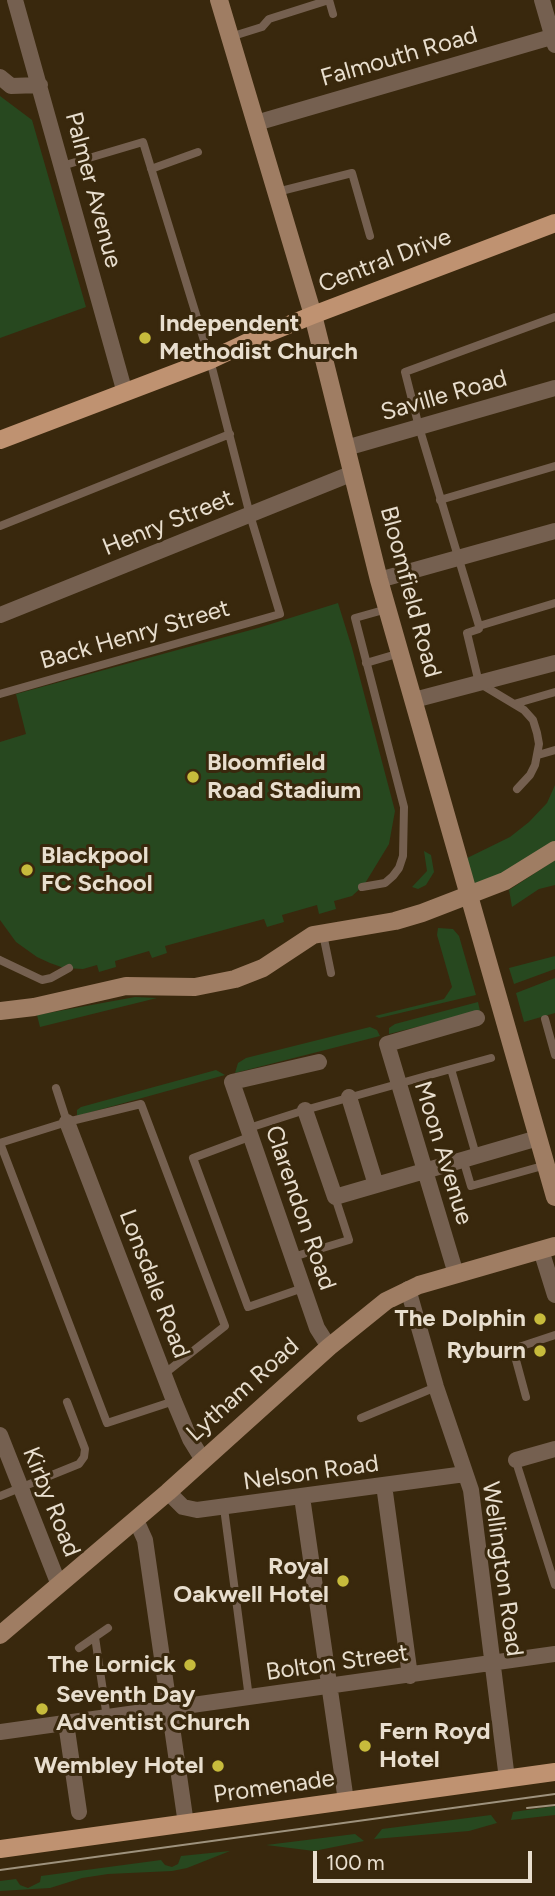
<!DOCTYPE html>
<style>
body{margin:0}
#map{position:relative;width:555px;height:1896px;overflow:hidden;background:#39280d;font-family:Figtree,sans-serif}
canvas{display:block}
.scale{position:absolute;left:313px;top:1851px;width:219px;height:32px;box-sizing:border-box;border:4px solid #e8dece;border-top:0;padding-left:9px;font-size:21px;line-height:24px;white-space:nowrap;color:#e8dece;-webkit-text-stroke:5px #39280d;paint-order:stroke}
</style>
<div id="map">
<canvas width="555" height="1896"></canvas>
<div class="scale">100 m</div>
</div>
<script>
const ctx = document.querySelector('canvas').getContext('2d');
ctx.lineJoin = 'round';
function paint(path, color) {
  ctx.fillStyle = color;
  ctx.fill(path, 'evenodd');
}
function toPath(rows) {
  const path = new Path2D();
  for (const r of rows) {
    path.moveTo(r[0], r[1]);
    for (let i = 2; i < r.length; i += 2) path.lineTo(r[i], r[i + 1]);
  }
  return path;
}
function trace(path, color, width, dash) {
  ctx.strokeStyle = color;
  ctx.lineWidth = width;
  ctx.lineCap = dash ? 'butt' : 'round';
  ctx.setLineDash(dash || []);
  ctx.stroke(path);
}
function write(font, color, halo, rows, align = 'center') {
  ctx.font = font + ' Figtree,sans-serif';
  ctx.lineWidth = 6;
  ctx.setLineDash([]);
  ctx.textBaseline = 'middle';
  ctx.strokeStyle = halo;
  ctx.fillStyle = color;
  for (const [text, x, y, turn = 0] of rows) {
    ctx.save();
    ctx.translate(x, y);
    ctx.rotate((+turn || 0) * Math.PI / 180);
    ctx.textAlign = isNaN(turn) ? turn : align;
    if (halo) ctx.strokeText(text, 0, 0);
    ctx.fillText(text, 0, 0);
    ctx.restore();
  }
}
paint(toPath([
 [0,96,32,120,86,307,0,338],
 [338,603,352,648,395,811,389,844,364,885,352,896,334,901,336,909,319,914,317,905,282,915,284,922,267,927,264,919,165,946,167,953,152,958,149,951,115,961,116,967,99,972,97,965,83,969,64,968,50,963,37,957,16,942,0,920,0,742,26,734,16,694,258,628],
 [555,785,555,850,470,896,459,862,510,837,529,822,547,803],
 [424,851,431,855,434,872,426,885,418,889,412,887,427,871],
 [555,860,555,885,539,889,512,907,509,890],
 [438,928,453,929,459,936,476,995,379,1018,375,1016,444,999,452,987,437,935],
 [555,956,555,969,514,984,509,968],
 [555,978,555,1013,524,1022,516,993],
 [135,997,157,998,40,1027,37,1015],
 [478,1002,480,1011,389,1034,389,1028,395,1024],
 [370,1027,377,1030,380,1036,235,1073,238,1063,246,1058],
 [216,1070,225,1075,77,1116,77,1110,81,1107],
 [555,1806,555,1815,511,1820,513,1812],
 [491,1815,497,1823,469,1831,374,1839,382,1829],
 [355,1834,364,1841,314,1851,266,1845],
 [230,1851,187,1868,172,1871,108,1874,82,1878,50,1888,0,1891,0,1881,16,1879,20,1885,28,1888,40,1882,41,1876,161,1860,165,1865,172,1867,178,1864,181,1856]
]), '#27481f');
trace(toPath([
 [230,37,262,27,269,19,329,0,333,14],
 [151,169,198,152],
 [277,192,352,173,370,236],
 [555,317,405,372,419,427,479,626,555,603],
 [440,500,555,466],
 [0,526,230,434],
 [479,626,479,629,467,633,479,683,524,710,533,720,537,733,539,744,535,765,530,775,517,789],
 [366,663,400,653],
 [0,694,280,614,250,515,210,360,143,142,62,166],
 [514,704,555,692],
 [538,755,555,750],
 [362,887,385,883,393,876,399,868,403,856,404,807,355,618,387,609],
 [323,934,331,973],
 [0,960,42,980,51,978,69,968],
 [545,1019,555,1055],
 [451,1069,491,1058],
 [56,1088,67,1122],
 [249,1128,305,1110,451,1069,476,1155],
 [252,1136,193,1158,248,1307,303,1288],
 [463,1159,471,1186,546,1165],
 [293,1257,349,1240,335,1197],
 [164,1374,225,1326,141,1104,67,1122,0,1143,107,1423,174,1401],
 [526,1397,513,1349,555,1335],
 [361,1418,436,1387],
 [518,1468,555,1585],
 [0,1496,79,1464,84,1457,85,1449,67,1402],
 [224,1508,249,1698],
 [95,1637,107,1718],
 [79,1648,108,1628]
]), '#756050', 8);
trace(toPath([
 [15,0,125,393],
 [542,0,555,45],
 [0,77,11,86,40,85],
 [256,123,555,36],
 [346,448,555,388],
 [379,580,555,531],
 [0,615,353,473],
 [414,700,555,663],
 [319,1062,232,1082,317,1328,329,1347],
 [349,1097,376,1185],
 [305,1110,335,1197,538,1138],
 [67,1122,174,1401,190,1439,203,1460],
 [541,1250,555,1295],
 [456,1274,387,1044,477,1018],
 [408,1289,436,1387,471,1490,507,1779],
 [0,1435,59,1585],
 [516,1460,555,1449],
 [384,1485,410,1676],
 [168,1492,183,1507,197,1510,465,1474],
 [302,1497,346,1801],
 [136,1520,145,1540,186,1824],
 [66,1723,79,1812],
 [0,1732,555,1654]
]), '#756050', 16);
trace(toPath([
 [219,0,313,315,379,580,555,1197],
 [0,1011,34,1007,126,986,195,987,235,979,263,968,313,935,395,921,422,913,505,881,555,850],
 [0,1635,168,1492,329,1347,386,1301,419,1285,555,1246]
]), '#9f7d63', 18);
trace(toPath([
 [0,440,210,360,261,336,313,315,555,223],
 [0,1849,555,1772]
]), '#bf9271', 18);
trace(toPath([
 [527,1808,555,1805],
 [0,1870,555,1794]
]), '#9e927d', 2);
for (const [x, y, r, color] of [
 [145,338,7,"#c7bb3c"],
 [193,777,7,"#c7bb3c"],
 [27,870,7,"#c7bb3c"],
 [540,1319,7,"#c7bb3c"],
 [540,1351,7,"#c7bb3c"],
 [343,1581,7,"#c7bb3c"],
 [190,1665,7,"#c7bb3c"],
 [42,1709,7,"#c7bb3c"],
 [365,1746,7,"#c7bb3c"],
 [218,1766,7,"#c7bb3c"]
]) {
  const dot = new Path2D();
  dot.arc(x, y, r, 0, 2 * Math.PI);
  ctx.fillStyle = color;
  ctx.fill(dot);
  trace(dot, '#39280d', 2.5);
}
write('24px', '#e8dece', '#39280d', [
 ["Falmouth Road",399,57,-16],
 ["Palmer Avenue",93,190,75],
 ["Central Drive",385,261,-21],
 ["Saville Road",444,396,-16],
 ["Henry Street",168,523,-22],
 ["Bloomfield Road",410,592,75],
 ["Back Henry Street",135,635,-16],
 ["Moon Avenue",443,1153,73],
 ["Clarendon Road",300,1208,71],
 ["Lonsdale Road",154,1284,69],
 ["Lytham Road",243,1390,-42],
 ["Nelson Road",311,1473,-8],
 ["Kirby Road",51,1502,68],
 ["Wellington Road",502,1569,82],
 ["Bolton Street",337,1663,-8],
 ["Promenade",274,1787,-8]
]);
write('bold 24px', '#e8dece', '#39280d', [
 ["Independent",159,324],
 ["Methodist Church",159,352],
 ["Bloomfield",207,763],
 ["Road Stadium",207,791],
 ["Blackpool",41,856],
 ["FC School",41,884],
 ["The Dolphin",526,1319,"right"],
 ["Ryburn",526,1351,"right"],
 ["Royal",329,1567,"right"],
 ["Oakwell Hotel",329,1595,"right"],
 ["The Lornick",176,1665,"right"],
 ["Seventh Day",56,1695],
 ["Adventist Church",56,1723],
 ["Fern Royd",379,1732],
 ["Hotel",379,1760],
 ["Wembley Hotel",204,1766,"right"]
], 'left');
</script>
